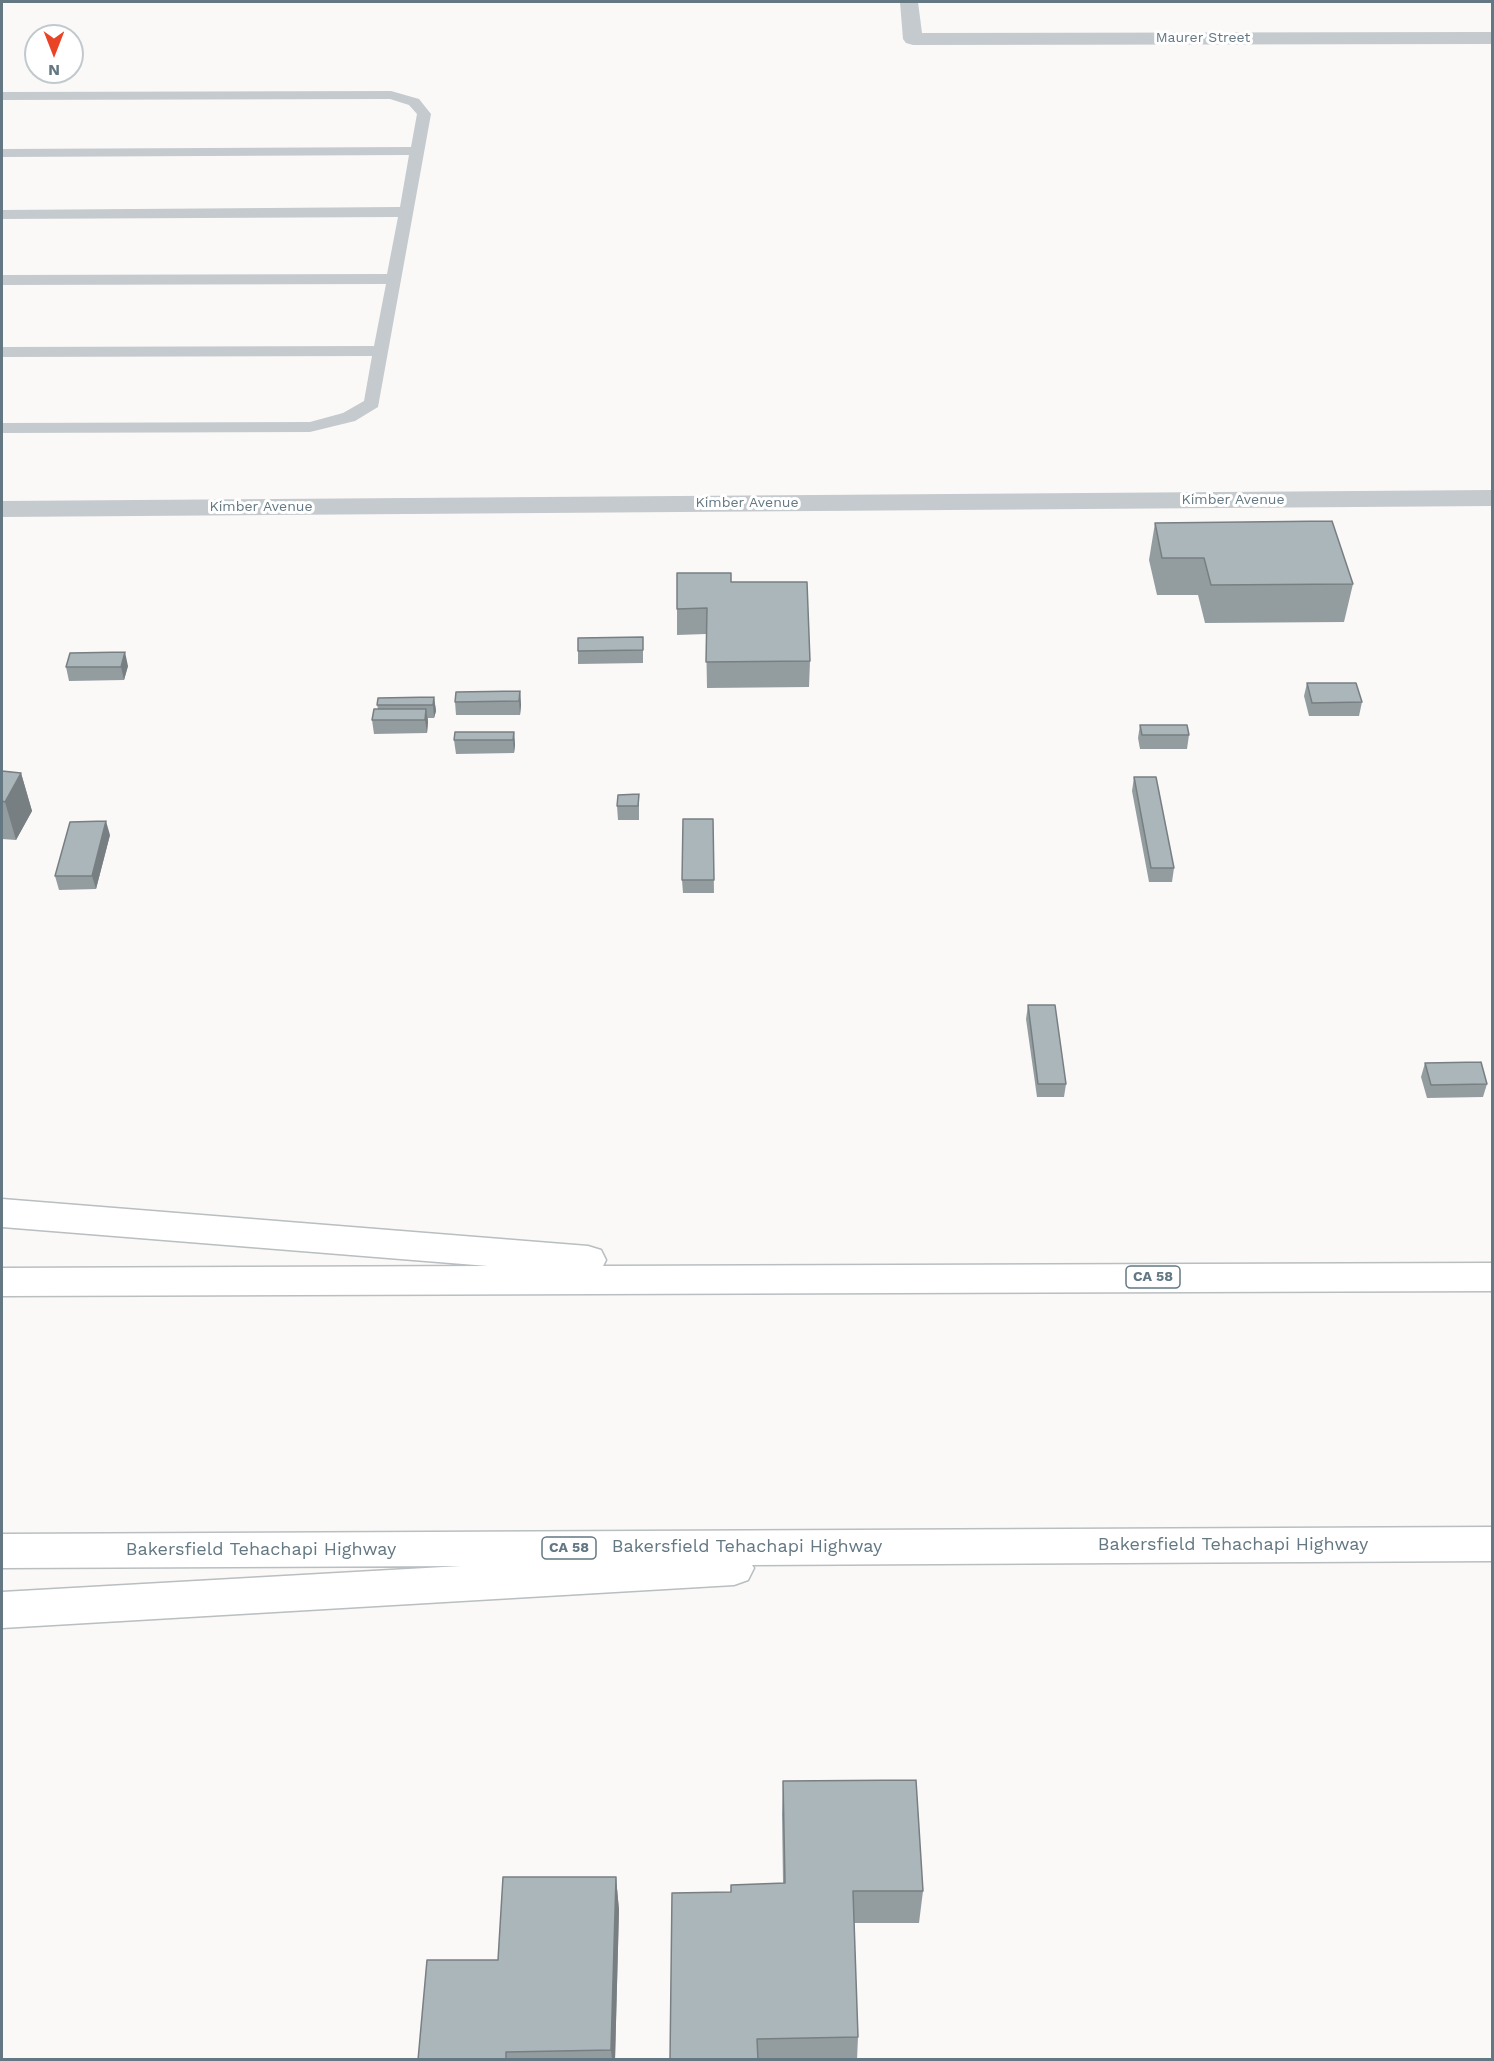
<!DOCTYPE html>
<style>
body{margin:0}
#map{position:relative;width:1494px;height:2061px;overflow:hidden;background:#faf9f7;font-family:"Work Sans",sans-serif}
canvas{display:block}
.frame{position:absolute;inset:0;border:3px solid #637883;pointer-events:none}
.north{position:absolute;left:24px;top:24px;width:60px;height:60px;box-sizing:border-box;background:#fff;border:2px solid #c1c9cd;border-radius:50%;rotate:180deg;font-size:16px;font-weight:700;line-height:24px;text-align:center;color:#637883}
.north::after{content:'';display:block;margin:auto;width:21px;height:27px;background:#ea4427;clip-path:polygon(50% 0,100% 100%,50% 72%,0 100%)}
</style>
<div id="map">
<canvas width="1494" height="2061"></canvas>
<div class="frame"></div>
<div class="north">N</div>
</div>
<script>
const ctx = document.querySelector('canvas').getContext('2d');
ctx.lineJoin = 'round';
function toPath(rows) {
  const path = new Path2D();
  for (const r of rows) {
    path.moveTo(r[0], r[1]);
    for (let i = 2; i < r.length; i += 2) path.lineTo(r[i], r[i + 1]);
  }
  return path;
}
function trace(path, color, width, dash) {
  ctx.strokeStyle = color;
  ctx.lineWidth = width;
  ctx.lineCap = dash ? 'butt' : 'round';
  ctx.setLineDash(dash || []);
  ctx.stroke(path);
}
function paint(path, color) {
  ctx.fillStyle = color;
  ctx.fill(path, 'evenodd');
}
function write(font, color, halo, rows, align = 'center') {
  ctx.font = font + ' "Work Sans",sans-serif';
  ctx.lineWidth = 6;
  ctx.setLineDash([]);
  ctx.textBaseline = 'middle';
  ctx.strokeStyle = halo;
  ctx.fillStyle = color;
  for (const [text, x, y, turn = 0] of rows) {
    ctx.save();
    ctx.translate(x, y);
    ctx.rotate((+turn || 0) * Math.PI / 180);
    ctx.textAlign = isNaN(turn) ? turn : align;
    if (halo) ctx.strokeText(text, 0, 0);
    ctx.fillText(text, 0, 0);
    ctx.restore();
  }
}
const highway = toPath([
 [2,1199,588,1246,601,1250,606,1260,603,1266,1492,1263,1492,1291,2,1296,2,1268,488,1266,2,1227,2,1199],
 [1492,1527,1492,1561,752,1565,754,1568,748,1580,734,1585,2,1628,2,1592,461,1566,2,1568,2,1534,1492,1527]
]);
trace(highway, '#b9bec0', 3);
paint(toPath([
 [391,91,419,99,431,114,378,407,355,421,310,432,2,433,2,423,310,422,343,413,364,401,372,356,2,357,2,347,374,346,386,284,2,285,2,275,387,274,398,217,2,219,2,210,400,207,409,155,2,157,2,149,411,147,417,114,409,105,390,99,2,100,2,92,391,91]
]), '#c4cacd');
paint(toPath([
 [900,2,918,2,922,33,1492,32,1492,44,913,45,906,43,903,39,900,2],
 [1492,490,1492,506,2,517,2,501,1492,490]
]), '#c4cacd');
paint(highway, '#fff');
paint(toPath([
 [1155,523,1353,584,1344,622,1205,623,1198,595,1157,595,1149,560],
 [731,582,810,661,809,687,707,688,706,634,677,635,677,609],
 [643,637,643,663,578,664,578,651],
 [128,666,124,680,69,681,66,667],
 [1307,683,1362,702,1359,716,1309,716,1304,696],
 [520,691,521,705,520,715,456,715,455,702],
 [434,697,436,711,434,718,428,718,428,722,427,733,374,734,372,720,378,709,377,705],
 [1140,725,1189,735,1187,749,1140,749,1138,738],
 [514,732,515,745,514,753,456,754,454,740],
 [2,771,21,773,32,811,16,840,2,839],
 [1134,777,1174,868,1172,882,1149,882,1132,791],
 [639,794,639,820,618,820,617,806],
 [713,819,714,893,683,893,682,880],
 [110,835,96,889,59,890,55,876],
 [1028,1005,1066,1084,1064,1097,1037,1097,1026,1019],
 [1425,1063,1487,1084,1483,1097,1427,1098,1421,1077],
 [783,1781,923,1891,919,1923,854,1923,858,2037,857,2060,670,2060,731,1892,783,1883,782,1814],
 [616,1877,619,1910,615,2060,418,2060,498,1960]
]), '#939da0');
paint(toPath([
 [125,652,128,666,124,680,121,667],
 [520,691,521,705,520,715,519,701],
 [434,697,436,711,434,718,433,705],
 [426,709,428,722,427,733,425,720],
 [514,732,515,745,514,753,513,740],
 [21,773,32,811,16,840,5,802],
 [106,821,110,835,96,889,92,876],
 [616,1877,619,1910,615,2060,612,2060,611,2050]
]), '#787f82');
const building = toPath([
 [1332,521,1353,584,1211,585,1204,558,1162,558,1155,523,1332,521],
 [677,573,731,573,731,582,807,582,810,661,706,662,707,608,677,609,677,573],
 [643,637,643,650,578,651,578,638,643,637],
 [125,652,121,667,66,667,70,653,125,652],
 [1307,683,1356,683,1362,702,1312,703,1307,683],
 [520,691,519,701,455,702,456,692,520,691],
 [434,697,433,705,377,705,378,698,434,697],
 [374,709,426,709,425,720,372,720,374,709],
 [1140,725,1187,725,1189,735,1142,735,1140,725],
 [455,732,514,732,513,740,454,740,455,732],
 [2,771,21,773,5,802,2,801,2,771],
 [1134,777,1156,777,1174,868,1151,868,1134,777],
 [639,794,638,806,617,806,618,795,639,794],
 [683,819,713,819,714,880,682,880,683,819],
 [106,821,92,876,55,876,70,822,106,821],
 [1028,1005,1055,1005,1066,1084,1038,1084,1028,1005],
 [1481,1062,1487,1084,1431,1085,1425,1063,1481,1062],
 [916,1780,923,1891,853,1891,858,2037,757,2039,758,2060,670,2060,672,1893,731,1892,731,1885,785,1883,783,1781,916,1780],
 [503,1877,616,1877,611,2050,506,2052,506,2060,418,2060,427,1960,498,1960,503,1877]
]);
paint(building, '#abb6ba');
trace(building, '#787f82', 1.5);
write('14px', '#637883', '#fff', [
 ["Maurer Street",1203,38],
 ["Kimber Avenue",1233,500],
 ["Kimber Avenue",747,503],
 ["Kimber Avenue",261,507]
]);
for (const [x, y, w] of [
 [1153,1277,54],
 [569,1548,54]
]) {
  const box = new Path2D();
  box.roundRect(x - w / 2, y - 11, w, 22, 4.5);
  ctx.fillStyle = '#fff';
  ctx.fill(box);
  trace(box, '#637883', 1.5);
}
write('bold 14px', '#637883', null, [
 ["CA 58",1153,1277],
 ["CA 58",569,1548]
]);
write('18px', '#637883', '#fff', [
 ["Bakersfield Tehachapi Highway",1233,1545],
 ["Bakersfield Tehachapi Highway",747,1547],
 ["Bakersfield Tehachapi Highway",261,1550]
]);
</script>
